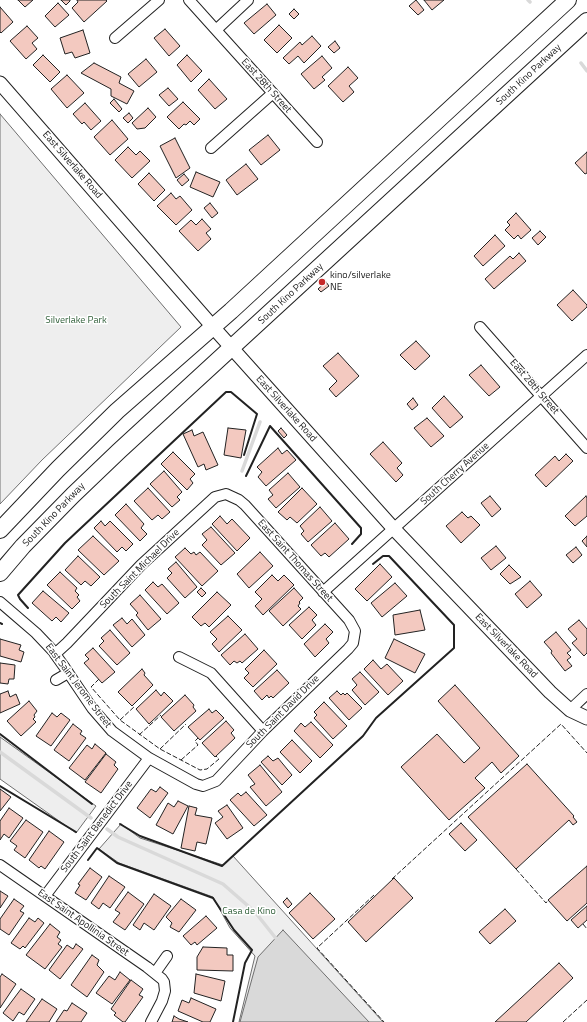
<!DOCTYPE html>
<style>
body{margin:0}
canvas{display:block;background:#fff}
</style>
<canvas width="587" height="1022"></canvas>
<script>
const ctx = document.querySelector('canvas').getContext('2d');
ctx.lineJoin = 'round';
function paint(path, color) {
  ctx.fillStyle = color;
  ctx.fill(path, 'evenodd');
}
function toPath(rows) {
  const path = new Path2D();
  for (const r of rows) {
    path.moveTo(r[0], r[1]);
    for (let i = 2; i < r.length; i += 2) path.lineTo(r[i], r[i + 1]);
  }
  return path;
}
function trace(path, color, width, dash) {
  ctx.strokeStyle = color;
  ctx.lineWidth = width;
  ctx.lineCap = dash ? 'butt' : 'round';
  ctx.setLineDash(dash || []);
  ctx.stroke(path);
}
function write(font, color, halo, rows, align = 'center') {
  ctx.font = font + ' "Titillium Web",sans-serif';
  ctx.lineWidth = 3;
  ctx.setLineDash([]);
  ctx.textBaseline = 'middle';
  ctx.strokeStyle = halo;
  ctx.fillStyle = color;
  for (const [text, x, y, turn = 0] of rows) {
    ctx.save();
    ctx.translate(x, y);
    ctx.rotate((+turn || 0) * Math.PI / 180);
    ctx.textAlign = isNaN(turn) ? turn : align;
    if (halo) ctx.strokeText(text, 0, 0);
    ctx.fillText(text, 0, 0);
    ctx.restore();
  }
}
const green = toPath([
 [0,114,181,327,42,460,0,504,0,114],
 [0,737,96,806,76,833,0,779,0,737],
 [121,824,140,838,223,865,233,856,383,1022,239,1022,255,956,230,928,213,897,119,863,99,849,121,824]
]);
paint(green, '#eee');
trace(green, '#6f6f6f', 1);
const water = toPath([
 [283,930,369,1022,240,1022,258,957,283,930]
]);
paint(water, '#d9d9d9');
trace(water, '#6f6f6f', 1);
trace(toPath([
 [528,0,530,2],
 [581,63,587,71],
 [242,471,260,422],
 [0,752,91,818],
 [107,829,118,837,223,884,255,912,278,941]
]), '#d9d9d9', 3.5);
const building = toPath([
 [18,0,33,0,25,7,18,0],
 [61,0,70,0,70,1,66,5,61,0],
 [77,0,106,0,107,1,84,22,72,8,78,2,77,0],
 [416,0,424,10,418,15,409,6,416,0],
 [424,0,444,0,432,10,424,0],
 [58,3,69,15,55,27,45,16,58,3],
 [267,4,276,15,254,34,244,23,267,4],
 [0,7,13,22,1,33,0,32,0,7],
 [294,9,299,14,294,19,289,14,294,9],
 [279,25,292,38,277,53,264,40,279,25],
 [27,26,38,38,32,43,37,49,26,59,10,41,27,26],
 [165,29,180,46,169,56,154,38,165,29],
 [83,30,90,53,75,58,72,52,65,54,60,38,83,30],
 [312,36,321,46,304,63,298,56,289,64,283,58,300,42,302,45,312,36],
 [335,41,340,48,334,53,328,47,335,41],
 [43,55,60,72,50,82,33,65,43,55],
 [187,55,202,71,191,82,177,65,187,55],
 [322,56,332,68,322,77,325,80,314,89,301,74,322,56],
 [146,59,157,72,139,87,128,74,146,59],
 [94,63,121,77,119,83,134,91,127,104,111,96,111,89,81,73,94,63],
 [348,67,358,78,349,86,354,92,343,102,328,86,348,67],
 [67,75,84,93,67,108,51,89,67,75],
 [209,79,227,99,215,109,198,90,209,79],
 [168,88,178,99,169,106,159,95,168,88],
 [114,99,122,109,119,112,110,103,114,99],
 [183,102,200,119,194,125,190,121,186,125,184,124,179,129,167,117,183,102],
 [85,103,101,121,91,130,84,122,82,124,73,114,85,103],
 [148,108,156,117,145,128,137,129,132,123,148,108],
 [129,113,133,118,128,123,123,118,129,113],
 [112,120,128,139,110,155,94,137,112,120],
 [268,135,280,150,261,165,249,150,268,135],
 [175,138,190,168,176,178,160,146,175,138],
 [128,147,136,155,140,151,150,161,132,178,115,160,128,147],
 [587,152,587,173,585,174,575,163,587,152],
 [246,164,258,179,237,195,226,180,246,164],
 [196,172,220,182,213,197,190,187,196,172],
 [149,173,165,190,154,201,138,184,149,173],
 [184,174,189,180,182,186,177,180,184,174],
 [171,193,176,199,180,196,192,210,176,225,157,206,171,193],
 [210,203,218,213,212,218,204,208,210,203],
 [516,213,531,230,521,239,518,235,514,239,505,230,510,225,507,222,516,213],
 [202,219,211,229,206,233,211,239,198,251,179,231,191,220,196,225,202,219],
 [540,231,546,237,538,245,532,238,540,231],
 [495,235,505,246,483,266,474,256,495,235],
 [519,253,526,261,494,289,485,279,510,256,513,259,519,253],
 [326,282,329,286,321,292,318,289,326,282],
 [573,290,587,305,587,307,572,321,557,305,573,290],
 [416,341,430,356,415,370,400,355,416,341],
 [338,353,359,376,336,397,329,389,337,381,323,366,338,353],
 [481,365,500,387,489,396,469,375,481,365],
 [444,396,463,417,450,428,432,408,444,396],
 [413,398,418,405,412,410,407,404,413,398],
 [427,418,444,436,431,447,414,428,427,418],
 [228,428,246,430,241,458,224,455,228,428],
 [281,428,287,435,284,438,278,431,281,428],
 [192,430,194,436,203,432,218,465,206,470,204,464,198,467,183,434,192,430],
 [383,442,402,463,397,468,403,475,396,482,370,454,383,442],
 [278,448,282,454,287,450,296,460,266,486,258,477,262,472,257,467,278,448],
 [173,452,195,474,190,479,193,483,187,490,161,464,173,452],
 [566,454,573,461,546,487,535,475,555,456,559,461,566,454],
 [164,471,182,492,177,497,180,500,172,507,150,484,164,471],
 [288,473,300,487,276,508,268,499,273,495,269,490,288,473],
 [148,488,170,512,162,519,158,515,152,520,134,501,148,488],
 [302,488,317,504,297,523,290,517,287,520,278,512,302,488],
 [490,496,501,509,492,517,481,503,490,496],
 [586,496,587,498,587,516,575,526,565,516,586,496],
 [126,504,144,524,141,528,147,534,140,541,115,515,126,504],
 [320,507,332,521,308,542,301,534,304,531,300,526,320,507],
 [462,512,468,518,471,516,480,525,461,543,446,526,462,512],
 [220,516,227,524,232,519,250,538,237,551,212,524,220,516],
 [101,521,105,526,110,521,133,544,126,551,122,547,117,552,94,528,101,521],
 [335,523,349,539,329,557,325,553,321,556,311,545,335,523],
 [211,527,235,553,221,565,202,545,207,540,202,534,211,527],
 [93,536,119,561,104,575,78,550,93,536],
 [587,536,587,547,582,541,587,536],
 [496,546,506,558,491,570,481,558,496,546],
 [576,547,582,555,573,563,566,555,576,547],
 [185,548,191,554,194,552,196,555,200,552,218,571,202,586,175,557,185,548],
 [260,552,273,566,249,588,237,574,260,552],
 [78,556,100,577,91,586,85,581,81,585,65,570,78,556],
 [176,562,197,587,185,598,167,578,172,573,168,569,176,562],
 [380,564,392,577,367,601,355,589,380,564],
 [509,565,521,577,510,584,500,574,509,565],
 [60,572,77,588,75,591,79,595,77,597,80,601,72,609,47,585,60,572],
 [272,575,278,581,284,575,294,585,263,615,255,606,262,599,255,592,272,575],
 [530,581,542,595,527,608,515,594,530,581],
 [153,582,158,587,162,584,179,603,167,614,145,590,153,582],
 [395,583,407,596,382,617,371,603,395,583],
 [201,588,206,593,202,597,197,592,201,588],
 [294,588,303,598,299,602,300,603,298,606,301,609,283,626,269,611,294,588],
 [43,591,69,613,61,622,56,617,52,621,32,603,43,591],
 [217,592,231,605,209,627,205,623,201,626,192,617,217,592],
 [140,595,161,619,148,630,136,615,138,613,130,604,140,595],
 [309,607,317,615,312,620,316,625,302,639,289,625,309,607],
 [420,610,425,630,395,635,393,615,420,610],
 [228,616,242,630,219,652,212,644,217,639,210,632,228,616],
 [122,618,127,624,132,619,145,635,132,647,113,625,122,618],
 [579,620,587,629,587,653,584,656,572,643,577,639,568,629,579,620],
 [325,624,333,632,326,639,329,643,315,657,304,644,325,624],
 [110,630,130,653,117,665,99,646,104,641,101,638,110,630],
 [556,632,571,650,567,653,571,657,567,660,572,666,565,671,551,653,552,651,544,642,556,632],
 [245,634,258,649,242,663,240,661,237,663,234,661,230,665,221,655,245,634],
 [0,639,21,645,19,650,24,652,21,662,0,656,0,639],
 [394,639,425,654,415,673,385,658,394,639],
 [93,648,115,672,102,683,84,663,89,659,85,655,93,648],
 [264,650,277,664,253,687,244,678,249,673,245,669,264,650],
 [373,660,381,669,387,664,403,681,388,695,364,669,373,660],
 [0,663,15,665,14,679,9,679,8,684,0,683,0,663],
 [142,669,145,673,144,675,153,685,132,706,118,692,142,669],
 [277,670,289,683,273,698,271,696,269,698,267,695,262,700,254,691,277,670],
 [360,672,379,692,365,705,352,690,357,685,352,679,360,672],
 [455,685,519,756,501,773,492,762,475,778,485,788,449,820,401,767,437,734,464,763,480,748,438,701,455,685],
 [156,690,161,696,164,692,173,701,149,724,136,709,156,690],
 [8,691,10,697,16,694,20,704,0,713,0,694,8,691],
 [337,691,341,695,343,693,345,695,347,693,362,708,349,720,329,698,337,691],
 [185,695,194,705,193,707,196,711,174,731,161,717,185,695],
 [29,701,37,711,34,715,35,717,33,719,36,722,21,736,7,721,29,701],
 [324,702,347,726,333,739,314,718,317,715,314,712,324,702],
 [209,709,212,713,216,710,224,718,200,740,188,727,209,709],
 [52,713,57,717,61,713,70,720,51,746,36,736,52,713],
 [226,721,234,730,231,733,235,738,215,757,202,743,226,721],
 [311,722,333,745,320,758,294,731,301,723,305,727,311,722],
 [73,724,82,731,80,734,86,738,69,761,54,750,73,724],
 [292,740,312,761,300,773,280,752,292,740],
 [95,744,106,753,85,780,69,768,87,745,92,749,95,744],
 [106,754,116,762,114,765,118,769,101,793,85,782,106,754],
 [268,756,273,761,278,758,292,775,282,785,261,762,268,756],
 [527,764,574,816,573,817,577,822,573,825,569,820,516,869,468,817,527,764],
 [260,765,282,792,266,806,250,787,255,784,248,775,260,765],
 [160,787,168,793,150,818,137,808,151,789,156,792,160,787],
 [0,789,11,797,0,811,0,789],
 [246,792,267,815,254,826,230,800,238,793,241,796,246,792],
 [178,801,188,806,173,834,156,825,168,803,174,807,178,801],
 [227,805,243,828,227,839,215,823,223,817,218,811,227,805],
 [189,806,197,808,195,815,212,818,206,844,197,842,195,851,181,848,189,806],
 [9,808,23,818,9,838,4,834,0,840,0,821,9,808],
 [26,820,43,832,25,858,14,850,17,846,10,841,26,820],
 [461,823,477,840,465,851,449,834,461,823],
 [49,831,64,842,45,869,41,866,39,868,29,860,49,831],
 [587,866,587,903,567,921,548,900,587,866],
 [90,868,102,877,86,900,75,893,80,885,78,884,90,868],
 [109,876,125,887,110,908,103,903,99,909,91,903,109,876],
 [394,878,413,898,366,942,348,922,394,878],
 [0,891,8,896,0,908,0,891],
 [128,892,144,904,125,930,113,922,120,913,115,910,128,892],
 [310,893,335,919,313,939,289,913,310,893],
 [154,894,171,906,154,930,144,923,140,930,133,925,154,894],
 [287,898,292,904,288,908,283,902,287,898],
 [14,899,24,906,20,911,24,913,9,935,0,929,0,919,14,899],
 [181,899,196,910,179,932,170,927,172,923,166,917,181,899],
 [587,906,587,920,578,928,571,920,587,906],
 [505,909,516,921,490,944,479,932,505,909],
 [206,916,217,928,197,945,195,942,191,945,183,936,206,916],
 [29,918,35,922,38,918,44,923,25,948,23,946,20,949,11,943,29,918],
 [50,924,60,932,57,937,61,940,58,944,62,947,45,969,26,955,50,924],
 [76,944,83,949,60,979,49,970,67,945,73,949,76,944],
 [203,947,227,948,227,955,233,955,233,971,197,970,197,957,203,947],
 [92,955,99,960,97,965,104,972,87,997,71,985,92,955],
 [559,963,573,978,526,1022,495,1022,559,963],
 [120,972,130,980,112,1004,96,993,109,976,115,980,120,972],
 [2,974,16,984,0,1008,0,977,2,974],
 [196,974,225,981,221,1001,194,993,196,974],
 [131,980,143,989,139,995,143,997,125,1022,123,1022,114,1015,116,1013,111,1009,131,980],
 [21,989,35,999,24,1015,19,1012,13,1021,3,1013,21,989],
 [191,998,216,1009,210,1022,203,1022,178,1011,182,1000,189,1003,191,998],
 [42,999,57,1009,49,1022,26,1022,42,999],
 [72,1003,87,1013,81,1022,56,1022,64,1010,67,1011,72,1003],
 [174,1016,179,1019,188,1022,172,1022,174,1016]
]);
paint(building, '#f3c9c0');
trace(building, '#222', 1);
const minor = toPath([
 [189,0,216,30,248,0],
 [216,30,317,142],
 [115,38,159,0],
 [211,148,273,93],
 [480,327,587,448],
 [323,592,587,355],
 [0,602,36,633,54,652,55,654,65,668,92,708,112,731,149,758,196,784,203,786,216,781,263,731,348,649,353,643,355,631,349,620,245,505,239,500,226,494,215,497,141,565,67,643,55,654],
 [179,657,211,673,263,731],
 [56,680,68,673],
 [570,710,587,694],
 [0,865,147,967,162,979,164,982,165,991,162,1001,151,1022],
 [45,896,149,758],
 [155,973,167,956]
]);
const tertiary = toPath([
 [0,83,213,327,394,529,550,692,570,710,587,718]
]);
const primary = toPath([
 [0,530,58,469,117,411,231,311,568,0],
 [0,573,23,546,73,495,119,451,587,21]
]);
trace(minor, '#222', 12);
trace(tertiary, '#222', 15);
trace(primary, '#222', 18);
trace(minor, '#fff', 10);
trace(tertiary, '#fff', 13);
trace(primary, '#fff', 16);
trace(toPath([
 [99,679,91,687,120,720,160,749,200,770,207,769,219,759,216,756],
 [120,720,135,706],
 [139,735,161,715],
 [160,749,186,724],
 [181,760,198,745,195,741,198,738],
 [516,869,546,903,548,900],
 [392,879,561,724,587,753],
 [374,895,317,948,384,1022],
 [583,924,587,929],
 [563,1022,587,1000]
]), '#222', 1, [5, 2]);
trace(toPath([
 [246,476,270,426,361,528,361,534,352,544],
 [28,608,20,599,18,595,65,543,226,392,231,392,257,414,244,455],
 [0,623,2,624],
 [0,734,92,804],
 [0,786,76,832],
 [120,824,140,836,222,866,363,736,376,718,454,648,454,625,389,556,383,556,373,564],
 [88,860,97,848,117,863,213,898,234,930,252,950,245,963,233,1022]
]), '#222', 2);
for (const [x, y, r, color] of [
 [322,282,4,"#c62828"]
]) {
  const dot = new Path2D();
  dot.arc(x, y, r, 0, 2 * Math.PI);
  ctx.fillStyle = color;
  ctx.fill(dot);
  trace(dot, '#fff', 1.5);
}
write('10px', '#222', '#fff', [
 ["South Kino Parkway",529,75,-43],
 ["East 28th Street",266,86,48],
 ["East Silverlake Road",72,165,49],
 ["South Kino Parkway",291,294,-43],
 ["East 28th Street",534,387,49],
 ["East Silverlake Road",286,409,48],
 ["South Cherry Avenue",455,474,-42],
 ["South Kino Parkway",54,515,-46],
 ["East Saint Thomas Street",295,561,48],
 ["South Saint Michael Drive",140,569,-45],
 ["East Silverlake Road",506,646,46],
 ["East Saint Jerome Street",78,686,53],
 ["South Saint David Drive",283,712,-45],
 ["South Saint Benedict Drive",97,827,-53],
 ["East Saint Apollinia Street",83,923,35]
]);
write('10px', '#222', '#fff', [
 ["kino/silverlake",330,276],
 ["NE",330,288]
], 'left');
write('10px', '#2f5e38', '#fff', [
 ["Silverlake Park",76,321],
 ["Casa de Kino",249,912]
]);
</script>
